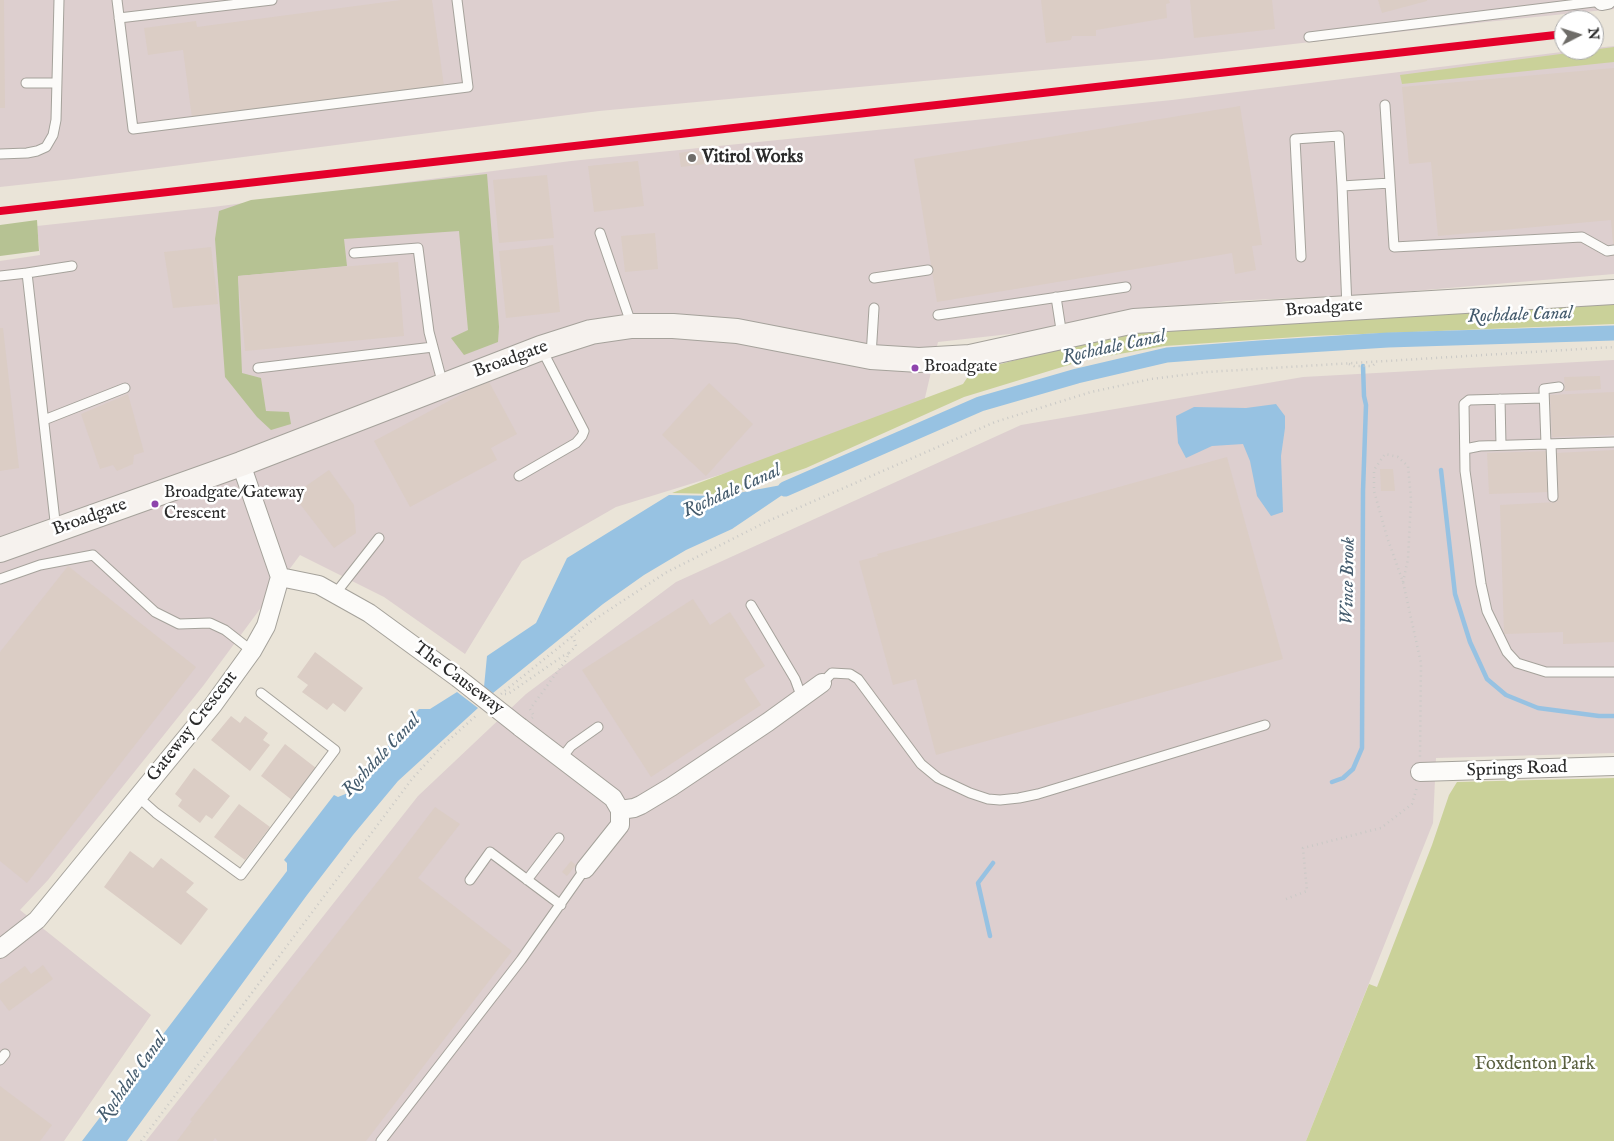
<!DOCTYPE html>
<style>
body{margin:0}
#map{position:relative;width:1614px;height:1141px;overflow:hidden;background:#eae4d8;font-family:"IM FELL English",serif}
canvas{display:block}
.north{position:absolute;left:1554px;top:10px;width:50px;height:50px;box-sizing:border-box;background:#fff;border:1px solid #aaa;border-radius:50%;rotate:85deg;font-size:14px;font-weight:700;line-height:20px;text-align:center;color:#2b2b2b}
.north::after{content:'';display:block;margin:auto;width:18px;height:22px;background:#6e6c68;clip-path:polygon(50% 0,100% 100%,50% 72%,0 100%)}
</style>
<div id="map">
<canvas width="1614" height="1141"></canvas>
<div class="north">N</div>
</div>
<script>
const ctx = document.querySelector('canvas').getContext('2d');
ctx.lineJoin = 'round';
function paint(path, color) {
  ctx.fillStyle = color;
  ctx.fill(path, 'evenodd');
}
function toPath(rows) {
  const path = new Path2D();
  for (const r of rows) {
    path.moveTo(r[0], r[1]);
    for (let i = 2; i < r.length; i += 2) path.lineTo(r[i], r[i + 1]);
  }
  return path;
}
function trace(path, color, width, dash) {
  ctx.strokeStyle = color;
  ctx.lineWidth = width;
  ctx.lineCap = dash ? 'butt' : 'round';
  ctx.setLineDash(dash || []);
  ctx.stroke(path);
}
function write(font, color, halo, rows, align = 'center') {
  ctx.font = font + ' "IM FELL English",serif';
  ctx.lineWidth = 5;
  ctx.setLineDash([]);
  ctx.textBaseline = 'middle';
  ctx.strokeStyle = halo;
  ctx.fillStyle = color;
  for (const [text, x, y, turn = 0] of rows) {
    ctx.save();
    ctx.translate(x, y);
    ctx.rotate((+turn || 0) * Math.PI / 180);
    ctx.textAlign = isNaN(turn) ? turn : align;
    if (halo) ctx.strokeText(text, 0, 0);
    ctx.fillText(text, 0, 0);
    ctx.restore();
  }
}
paint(toPath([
 [0,0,1614,0,1614,9,1486,22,1162,59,599,111,73,179,0,187],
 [1614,46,1614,274,1366,295,1227,301,1028,332,938,342,924,402,797,451,616,507,522,561,465,654,384,597,300,555,203,686,48,880,20,910,151,1015,64,1141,0,1141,0,261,40,255,37,226,213,207,571,161,1172,100,1578,50,1594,50,1594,48],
 [1614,360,1614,753,1436,758,1433,823,1306,1141,146,1141,418,796,526,694,676,582,1021,425,1303,377]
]), '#ddcfcf');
paint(toPath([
 [1614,47,1614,62,1402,84,1400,75],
 [1614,303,1614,324,1312,336,1165,346,1085,360,964,397,806,468,739,491,714,494,672,493,963,384,971,372,1079,343,1161,325],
 [1614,778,1614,1141,1306,1141,1369,984,1377,987,1432,845,1449,795,1457,782]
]), '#cad199');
paint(toPath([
 [487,174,499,327,498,342,464,355,451,338,468,330,459,231,344,239,347,266,238,276,242,373,261,378,266,411,289,412,291,424,271,430,257,417,225,377,215,239,219,211,251,200],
 [37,220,39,251,0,256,0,225]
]), '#b6c293');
paint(toPath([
 [1276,404,1285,416,1285,428,1281,456,1283,512,1271,516,1257,496,1250,461,1243,444,1212,446,1186,458,1178,443,1176,416,1194,407,1246,408],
 [803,481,732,529,686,550,644,575,603,604,493,693,484,687,487,656,536,623,567,558,669,495,722,496],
 [457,692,478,708,398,781,353,835,307,895,127,1141,82,1141,287,871,287,863,284,860,334,795,338,797,348,793,419,709,430,709]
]), '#97c2e2');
trace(toPath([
 [1441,470,1455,594,1470,642,1487,679,1506,695,1538,708,1599,716,1614,716],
 [1332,782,1343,778,1353,769,1362,748,1363,491,1366,405,1364,396,1363,366],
 [990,936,978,883,993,863]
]), '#97c2e2', 4.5);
trace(toPath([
 [785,489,980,404,1077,376,1167,355,1259,348,1388,340,1614,333]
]), '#97c2e2', 15);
paint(toPath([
 [0,0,4,0,5,108,0,108],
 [401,0,432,0,444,86,192,118,183,50,148,55,144,28,196,21,197,27],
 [1041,0,1169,0,1170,3,1166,4,1167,18,1096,30,1096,36,1072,36,1071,40,1046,43],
 [1190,0,1272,0,1275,29,1194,38],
 [1378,0,1427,0,1427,1,1382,13],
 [1614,68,1614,244,1613,244,1611,220,1438,236,1431,162,1409,164,1402,87],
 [1240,106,1262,245,1252,246,1256,270,1235,274,1232,253,937,302,914,159],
 [704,149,706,164,681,167,679,153],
 [638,161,644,206,594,212,588,166],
 [547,175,554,238,499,243,493,180],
 [655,233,658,269,625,272,621,236],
 [553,245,560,312,506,318,499,251],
 [211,247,218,304,173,308,164,252],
 [398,262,404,336,245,351,238,276],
 [0,328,3,328,19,468,0,471],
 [1600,376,1601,389,1565,391,1564,377],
 [488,380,517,434,491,448,497,460,410,507,374,441],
 [709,383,753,424,706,476,662,435],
 [1614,392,1614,435,1552,437,1550,395],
 [128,394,144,452,134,455,133,464,117,471,113,465,100,469,81,414],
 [1614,450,1614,642,1563,644,1563,632,1504,634,1500,505,1557,502,1556,453],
 [1549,451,1550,492,1489,494,1487,453],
 [1227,457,1283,659,936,755,916,679,893,685,859,561,878,556,877,554],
 [1380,469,1393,469,1395,491,1381,491],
 [329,470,354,505,356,533,334,548,293,495],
 [68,566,196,667,27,883,0,861,0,652],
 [693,599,710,625,730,612,765,666,744,679,761,705,651,777,582,670],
 [315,652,363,688,345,712,333,703,327,710,302,692,308,685,297,677],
 [231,716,240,723,245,716,268,733,263,740,270,745,250,771,211,740],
 [285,744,316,768,292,800,261,776],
 [194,768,230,796,212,819,206,815,200,823,178,806,182,800,175,794],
 [239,804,270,827,245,860,214,837],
 [435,807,460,824,418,878,512,951,366,1141,218,1141,215,1138,213,1141,177,1141,192,1121,190,1120,397,857],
 [130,851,153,868,161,858,194,883,186,892,208,909,181,945,104,887],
 [571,861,576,865,567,876,562,872],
 [43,965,53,979,9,1011,0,999,0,984,25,966,31,974],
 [0,1086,52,1125,40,1141,0,1141]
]), '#dbcdc5');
const lane = toPath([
 [117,0,133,129,468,87,457,0],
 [119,18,272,0],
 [1309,37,1602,1],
 [26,83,57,83],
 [1385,105,1390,183],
 [0,154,27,153,37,151,46,147,53,135,56,120,59,0],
 [600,233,632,326],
 [354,253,418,248,429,332,443,385],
 [1301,257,1295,139,1339,136,1342,186],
 [0,276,27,273],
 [874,278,928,270],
 [1056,297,1062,336],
 [1347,308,1342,186,1390,183,1394,247,1582,237,1607,251,1614,250],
 [938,315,1126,287],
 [871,356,874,308],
 [258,368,433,347],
 [1544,398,1469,400,1464,404,1465,471,1481,584,1487,611,1507,652,1517,663,1546,672,1614,672],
 [1500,399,1501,445],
 [44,420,125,388],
 [1546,444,1544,389,1559,387],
 [1551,444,1553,497],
 [1465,449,1480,446,1614,442],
 [519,476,576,443,582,436,584,431,541,348],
 [56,530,27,273,72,266],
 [0,579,40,565,93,555,155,612,179,624,210,623,225,630,252,651],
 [335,594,379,538],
 [751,605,795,679,802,698],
 [822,683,832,673,850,674,858,679,921,764,938,778,970,793,988,799,1000,800,1019,798,1038,794,1265,725],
 [561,759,571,746,598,727],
 [138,797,156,813,241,875,335,750,261,693],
 [470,880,490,852,561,905],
 [527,880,559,838],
 [0,1060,5,1054],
 [381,1141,521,960,585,869]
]);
const street = toPath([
 [1602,1,1607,0],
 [280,577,319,585,369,613,458,678],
 [520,727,613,798,620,810,620,825,585,869],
 [1420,772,1614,766],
 [620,810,634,808,641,805,671,787,768,722,822,683],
 [0,949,37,920,213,705,252,651,266,626,280,577,241,464]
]);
const secondary = toPath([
 [0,550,241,464,541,348,591,332,632,326,673,326,737,331,871,357,919,360,970,357,1134,321,1614,292]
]);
trace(lane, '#a5a29b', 11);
trace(street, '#a5a29b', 20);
trace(secondary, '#a5a29b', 26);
trace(toPath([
 [1349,364,1354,366,1372,366,1377,362],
 [1403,582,1408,559,1411,499,1408,466,1398,457,1385,454,1374,470,1374,491,1387,537,1403,582,1421,663,1420,757],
 [569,653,576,646,573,636],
 [501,694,589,623,667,572,766,522,995,422,1091,392,1151,379,1207,372,1614,347],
 [505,694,508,694,563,656,569,653,566,660,530,709,534,716,532,718],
 [1286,899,1307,891,1303,848,1381,828,1412,804,1417,787],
 [141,1141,412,779,441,747,478,714]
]), '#cac9c6', 2.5, [1, 4]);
trace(lane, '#fcfbf9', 9);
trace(street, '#fcfbf9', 18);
trace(secondary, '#f6f2ee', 24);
const streetBridge = toPath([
 [458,678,520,727]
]);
trace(streetBridge, '#a5a29b', 20, []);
trace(streetBridge, '#fcfbf9', 18);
trace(toPath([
 [0,211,1564,34]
]), '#e4002b', 8);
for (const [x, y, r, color] of [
 [692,158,5,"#6e6c68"],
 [915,368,4.5,"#8e44ad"],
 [155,504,4.5,"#8e44ad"]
]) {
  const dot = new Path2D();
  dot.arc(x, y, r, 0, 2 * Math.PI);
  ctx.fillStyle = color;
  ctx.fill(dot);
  trace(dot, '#fff', 2);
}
write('17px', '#2b2b2b', '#fff', [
 ["Broadgate",924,368],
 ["Broadgate/Gateway",164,494],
 ["Crescent",164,515]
], 'left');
write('bold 18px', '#2b2b2b', '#fff', [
 ["Vitirol Works",702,158]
], 'left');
write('18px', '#2b2b2b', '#fff', [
 ["Broadgate",1324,309,-4],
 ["Broadgate",511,360,-20],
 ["Broadgate",90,518,-20],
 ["The Causeway",458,679,37],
 ["Gateway Crescent",193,727,-52],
 ["Springs Road",1517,770,-2]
]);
write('18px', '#5a603f', '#fff', [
 ["Foxdenton Park",1535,1065]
]);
write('italic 19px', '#445b6d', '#fff', [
 ["Rochdale Canal",1520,316,-2],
 ["Rochdale Canal",1114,348,-12],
 ["Rochdale Canal",732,492,-24],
 ["Wince Brook",1349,581,-89],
 ["Rochdale Canal",382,756,-47],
 ["Rochdale Canal",133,1078,-54]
]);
</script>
